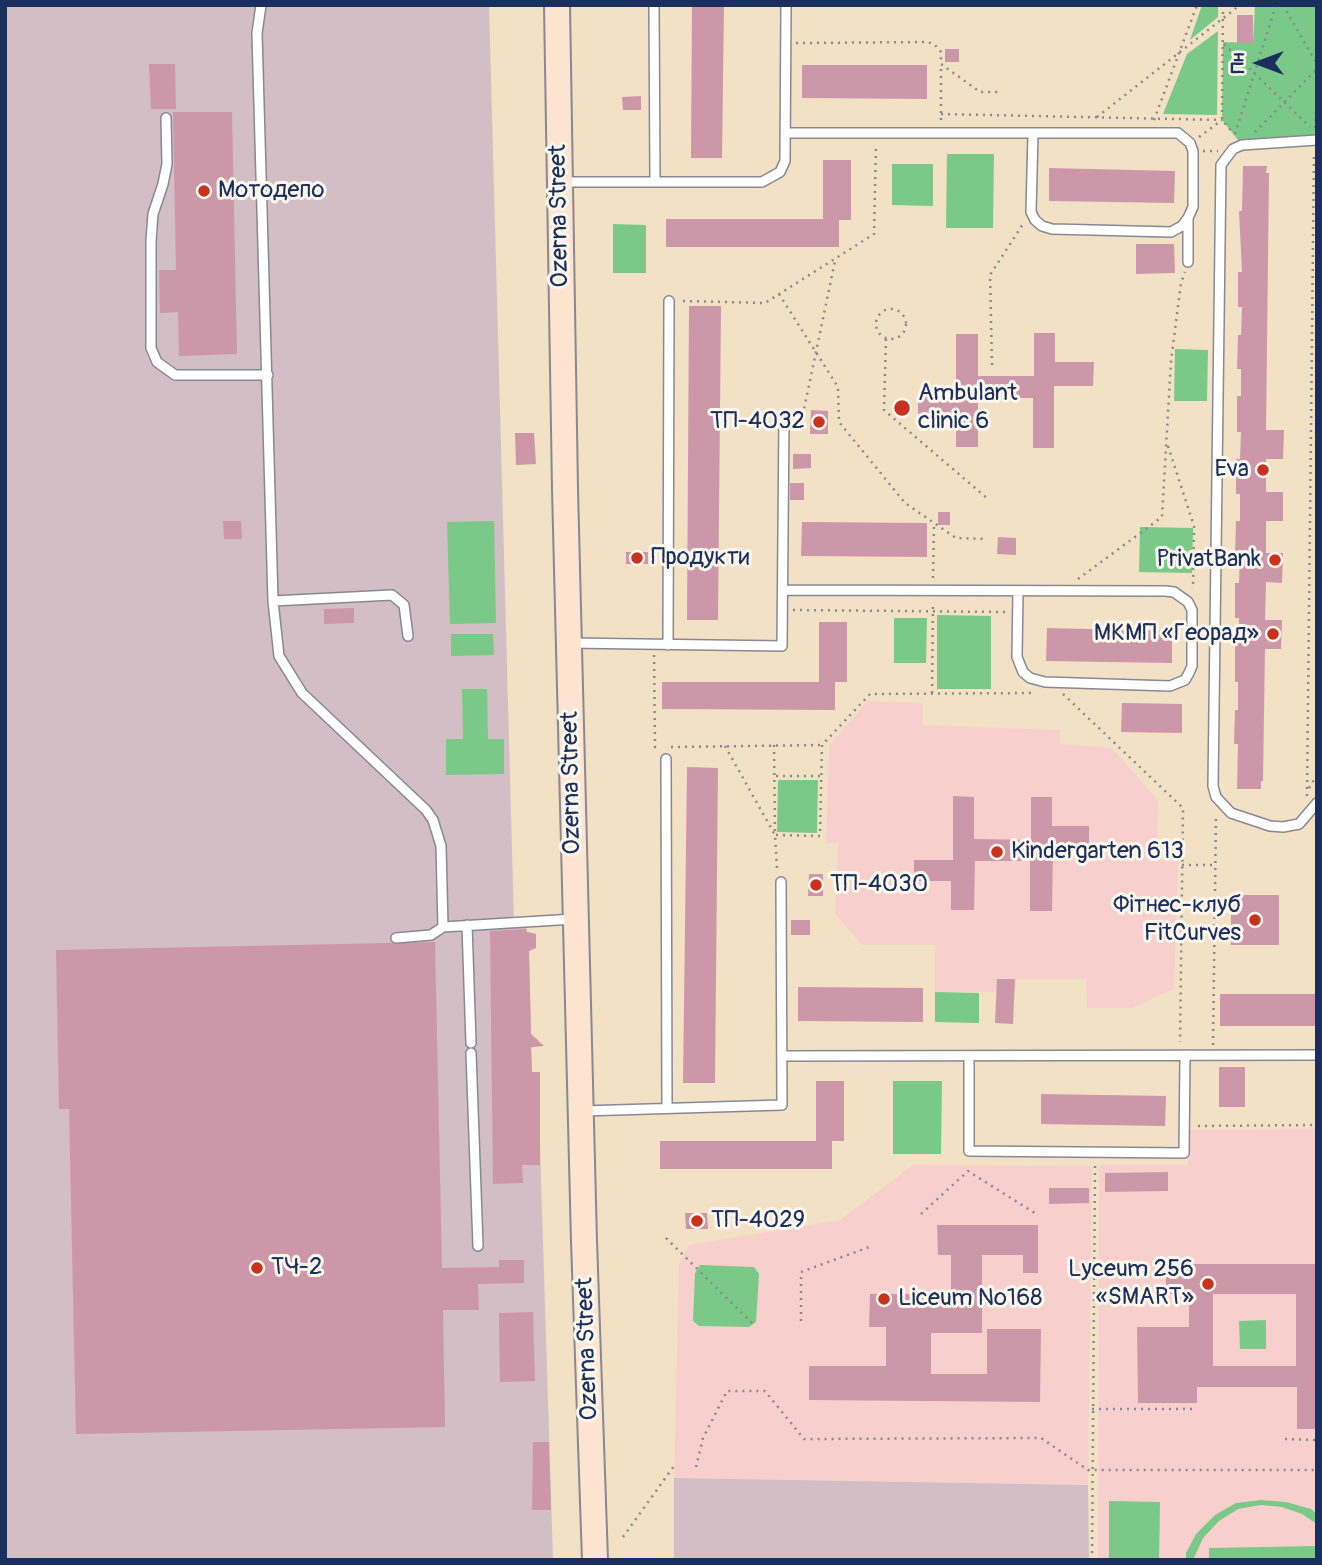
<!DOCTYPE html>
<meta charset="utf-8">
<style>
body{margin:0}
#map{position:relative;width:1322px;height:1565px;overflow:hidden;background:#f3e1c5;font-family:Pangolin,sans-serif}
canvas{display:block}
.frame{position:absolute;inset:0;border:7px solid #1b2f5e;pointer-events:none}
.north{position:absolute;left:1224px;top:28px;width:70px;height:70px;-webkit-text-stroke:5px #fbf7ec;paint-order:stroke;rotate:270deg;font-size:19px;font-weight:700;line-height:28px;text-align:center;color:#1b2f5e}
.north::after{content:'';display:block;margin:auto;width:24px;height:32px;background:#1b2f5e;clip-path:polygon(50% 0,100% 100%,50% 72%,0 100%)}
</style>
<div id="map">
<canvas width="1322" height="1565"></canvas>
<div class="frame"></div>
<div class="north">Пн</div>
</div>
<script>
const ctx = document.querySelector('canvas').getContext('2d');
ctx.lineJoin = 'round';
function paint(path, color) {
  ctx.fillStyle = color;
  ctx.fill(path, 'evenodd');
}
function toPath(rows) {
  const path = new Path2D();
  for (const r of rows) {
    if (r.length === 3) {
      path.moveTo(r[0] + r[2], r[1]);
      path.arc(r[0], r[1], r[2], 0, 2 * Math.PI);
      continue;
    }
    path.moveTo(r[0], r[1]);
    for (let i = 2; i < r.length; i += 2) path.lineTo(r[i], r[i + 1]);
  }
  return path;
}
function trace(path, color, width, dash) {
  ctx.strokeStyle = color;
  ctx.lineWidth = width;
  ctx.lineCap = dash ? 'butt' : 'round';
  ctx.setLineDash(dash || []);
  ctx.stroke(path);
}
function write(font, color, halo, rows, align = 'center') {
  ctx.font = font + ' Pangolin,sans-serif';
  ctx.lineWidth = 6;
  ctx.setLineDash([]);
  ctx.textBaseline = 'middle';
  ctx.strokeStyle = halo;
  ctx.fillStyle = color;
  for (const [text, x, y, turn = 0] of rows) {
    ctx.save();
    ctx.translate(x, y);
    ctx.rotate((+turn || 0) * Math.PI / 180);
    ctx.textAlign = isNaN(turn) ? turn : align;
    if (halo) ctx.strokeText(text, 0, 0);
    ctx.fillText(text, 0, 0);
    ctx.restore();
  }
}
paint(toPath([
 [868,701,923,703,923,725,1060,730,1060,744,1112,748,1158,800,1157,860,1178,861,1174,989,1132,1008,1087,1008,1086,979,1016,979,1015,992,935,992,935,945,862,945,835,914,838,843,826,843,829,745],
 [1317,1129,1317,1560,1098,1560,1099,1165,1188,1165,1188,1130],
 [913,1165,1092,1166,1088,1485,674,1478,679,1264,689,1245,840,1220]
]), '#f7d0ce');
paint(toPath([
 [5,5,489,5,514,924,526,923,527,932,536,934,536,948,529,951,531,1034,538,1040,539,1046,531,1048,532,1072,540,1072,540,1135,533,1137,533,1146,540,1147,553,1560,5,1560],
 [674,1478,1088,1485,1089,1560,674,1560]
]), '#d2bec4');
paint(toPath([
 [1202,5,1218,5,1218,17,1190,40],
 [1255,5,1317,5,1317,140,1242,145,1222,120,1223,42,1253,43],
 [1218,31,1217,115,1163,114,1187,54],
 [947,154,994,154,993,228,946,228],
 [892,164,933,164,933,206,892,205],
 [613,224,646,225,646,273,613,273],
 [1175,349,1208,350,1207,401,1174,401],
 [494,521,496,623,450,624,447,522],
 [1140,527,1193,528,1192,573,1139,572],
 [937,615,991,616,991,689,937,689],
 [894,618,927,618,926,663,894,663],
 [451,634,493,634,494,655,451,656],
 [462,689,487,689,488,739,504,739,504,774,446,775,446,739,463,739],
 [778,780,818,780,817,833,777,832],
 [935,992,979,993,979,1023,935,1022],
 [893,1081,942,1081,941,1154,893,1154],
 [700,1265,754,1267,759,1274,756,1322,749,1327,699,1326,693,1321,695,1273],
 [1266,1320,1266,1349,1240,1349,1239,1321],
 [1261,1500,1286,1502,1311,1509,1317,1514,1317,1524,1302,1514,1282,1507,1261,1505,1238,1509,1219,1521,1203,1538,1193,1560,1186,1560,1186,1553,1196,1534,1215,1515,1236,1503],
 [1109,1501,1160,1502,1159,1560,1109,1560],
 [1317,1546,1317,1560,1209,1560,1209,1548]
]), '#7bc988');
paint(toPath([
 [692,5,724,5,722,158,691,158],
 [1237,15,1253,15,1253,43,1237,43],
 [945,49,959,49,959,62,945,62],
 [149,64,175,64,176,109,151,109],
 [802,65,927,65,927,99,802,98],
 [641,96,641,110,623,110,622,97],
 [173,112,232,112,237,354,179,356,178,312,160,313,159,270,176,270],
 [823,160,851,160,851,220,839,220,839,247,666,247,666,219,823,219],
 [1243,166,1267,166,1266,173,1269,173,1266,430,1284,430,1283,459,1266,459,1266,492,1283,492,1283,521,1266,521,1266,553,1283,553,1282,583,1266,582,1265,620,1282,620,1281,649,1265,649,1263,781,1261,781,1261,789,1237,789,1238,744,1234,744,1235,710,1238,710,1238,682,1235,682,1235,645,1238,646,1239,630,1239,618,1235,618,1235,583,1239,583,1240,555,1235,555,1236,521,1240,521,1240,494,1236,494,1236,459,1240,459,1241,432,1237,432,1237,396,1241,396,1241,369,1237,369,1238,335,1241,335,1242,307,1238,307,1238,272,1242,272,1239,211,1242,211],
 [1049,168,1175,171,1174,203,1049,201],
 [1136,244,1174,244,1175,273,1136,274],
 [689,306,721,306,718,620,687,620],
 [1034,333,1055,333,1055,362,1094,362,1093,386,1054,386,1054,448,1033,448,1033,398,978,398,978,447,956,447,956,420,918,420,918,397,956,397,956,334,978,334,978,376,1034,376],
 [811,410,828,411,828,434,810,434],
 [515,433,534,433,536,464,516,465],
 [793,454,811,454,811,468,793,469],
 [790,483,804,483,804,500,790,500],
 [938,512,950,512,950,525,938,525],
 [223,521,241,521,242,539,224,539],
 [802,522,927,523,927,557,801,556],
 [998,537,1016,538,1016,555,997,554],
 [626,552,648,552,648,564,626,564],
 [354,608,354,623,324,624,324,609],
 [819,622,847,622,847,682,835,682,835,710,662,709,662,682,819,682],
 [1047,628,1172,631,1172,663,1046,661],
 [1122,703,1182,704,1182,733,1121,732],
 [687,767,718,768,715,1083,683,1083],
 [953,796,974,797,974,839,1031,840,1031,797,1052,797,1052,826,1089,826,1089,848,1053,848,1052,911,1030,911,1030,861,975,861,974,910,951,910,951,881,914,881,914,860,953,860],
 [809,874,823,874,823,896,808,896],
 [1231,895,1279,895,1279,945,1231,945],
 [791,920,810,920,810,935,791,935],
 [526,929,527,932,536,934,536,948,529,951,531,1034,544,1046,531,1047,532,1072,540,1072,540,1165,522,1165,523,1183,493,1184,490,931],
 [435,942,442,1268,499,1267,499,1260,524,1260,524,1283,478,1284,479,1310,443,1310,445,1427,76,1434,69,1109,59,1109,56,950],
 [997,979,1015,979,1013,1024,995,1023],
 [798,987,923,988,923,1022,798,1021],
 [1220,994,1317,994,1317,1026,1220,1026],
 [1219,1067,1245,1067,1245,1107,1219,1107],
 [816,1081,844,1081,844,1141,832,1141,832,1169,660,1169,660,1141,816,1141],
 [1041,1094,1166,1096,1165,1126,1041,1124],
 [1168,1172,1168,1191,1105,1192,1105,1173],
 [1049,1188,1089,1188,1089,1203,1049,1204],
 [685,1213,707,1213,708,1229,686,1229],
 [937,1225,1038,1225,1038,1273,1023,1273,1023,1255,982,1255,982,1333,931,1333,931,1374,987,1374,987,1329,1041,1329,1040,1402,809,1400,809,1366,886,1366,886,1327,869,1327,870,1294,951,1294,951,1255,938,1255],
 [1166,1264,1317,1264,1317,1429,1297,1429,1297,1387,1197,1387,1197,1403,1138,1403,1137,1327,1189,1327,1189,1294,1166,1294],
 [1213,1294,1296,1294,1296,1366,1213,1366],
 [533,1312,535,1381,500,1382,499,1313],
 [533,1442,549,1442,551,1510,532,1510]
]), '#cc98a9');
const lane = toPath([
 [261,5,257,33,273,601,279,656,302,693,426,810,433,820,441,846,443,927],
 [654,5,655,182],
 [166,118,167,164,163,184,153,214,151,241,151,348,157,362,175,375,268,375],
 [785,133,1178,133,1190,143,1193,151,1193,207,1188,218,1182,226,1171,232,1052,229,1042,226,1035,220,1031,212,1033,134],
 [1317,140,1242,145,1233,149,1221,165,1213,786,1216,797,1231,813,1270,826,1283,827,1299,824,1317,803],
 [561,182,762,182,780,172,785,161,786,5],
 [1188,262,1188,219],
 [783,590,1165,591,1174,592,1188,602,1192,610,1192,666,1189,673,1185,680,1170,686,1045,682,1030,678,1023,672,1017,657,1018,591],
 [273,601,392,595,404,605,408,636],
 [570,643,782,646,784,417],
 [668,645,669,301],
 [666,759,667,1108],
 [467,925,471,1043],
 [396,938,431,935,443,927,574,919],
 [471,1053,478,1246],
 [782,1056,1317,1055],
 [969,1056,969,1151,1184,1153,1185,1055],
 [582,1111,782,1105,781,882]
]);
const secondary = toPath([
 [557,5,565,489,584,1241,595,1560]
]);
trace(lane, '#878892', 12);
trace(secondary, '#878892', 28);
trace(toPath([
 [1223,5,1222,120,1234,134],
 [1283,5,1317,64],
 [796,43,928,42,935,45,941,52,941,64,980,92,999,92],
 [1224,44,1310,127],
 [941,114,1222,120],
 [1097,117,1240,5],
 [941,120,941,64],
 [1154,120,1197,5],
 [1315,128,1317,102],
 [1255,132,1317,69],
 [1235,134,1276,5],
 [1199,137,1222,120],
 [1203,151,1218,151],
 [779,294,838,387,839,422,905,503,956,538,987,539],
 [683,301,765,303,874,234,876,144],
 [891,324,15],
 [886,339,884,410,988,499],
 [992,365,990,275,1023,224],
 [795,416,803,414,835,261],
 [1168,446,1194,526,1193,589],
 [933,578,934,523],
 [1078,579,1162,517,1171,361,1181,283,1185,272],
 [793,610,1007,612],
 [654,655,655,747,661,747],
 [932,693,933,602],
 [1063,694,1183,808,1180,1042],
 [774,745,775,835,820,836,822,745,870,694,1033,693],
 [725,746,775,835,777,869],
 [671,747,822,745],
 [776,776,822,776],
 [1309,788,1317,775],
 [1307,796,1314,152],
 [1182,865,1214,865],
 [1213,1045,1216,814],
 [1198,1126,1317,1125],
 [921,1214,968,1171,1038,1215],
 [666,1238,753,1324],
 [801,1321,801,1272,872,1246],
 [1092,1409,1196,1409],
 [1285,1439,1317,1440],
 [696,1467,703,1438,727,1391,765,1391,804,1439,1041,1438,1088,1470,1317,1470],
 [623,1537,674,1466],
 [1092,1560,1095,1166]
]), '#878892', 2.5, [2, 5]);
trace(lane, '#fff', 9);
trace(secondary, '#fde4d0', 24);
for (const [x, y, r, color] of [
 [204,191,7,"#c8321e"],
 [902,408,9,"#c8321e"],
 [819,422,7,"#c8321e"],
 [1263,470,7,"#c8321e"],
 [637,558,7,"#c8321e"],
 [1275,560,7,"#c8321e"],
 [1273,634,7,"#c8321e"],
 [997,852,7,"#c8321e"],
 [816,885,7,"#c8321e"],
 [1255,920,7,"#c8321e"],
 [697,1221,7,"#c8321e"],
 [257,1268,7,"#c8321e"],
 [1208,1284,7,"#c8321e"],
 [884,1299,7,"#c8321e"]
]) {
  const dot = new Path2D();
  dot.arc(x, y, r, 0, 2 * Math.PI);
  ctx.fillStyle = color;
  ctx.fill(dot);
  trace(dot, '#fbf7ec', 2.5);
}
write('24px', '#1b2f5e', '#fbf7ec', [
 ["Мотодепо",218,191],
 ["Ambulant",918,394],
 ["clinic 6",918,422],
 ["ТП-4032",805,422,"right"],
 ["Eva",1249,470,"right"],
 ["Продукти",651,558],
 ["PrivatBank",1261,560,"right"],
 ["МКМП «Георад»",1259,634,"right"],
 ["Kindergarten 613",1011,852],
 ["ТП-4030",830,885],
 ["Фітнес-клуб",1241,906,"right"],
 ["FitCurves",1241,934,"right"],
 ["ТП-4029",711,1221],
 ["ТЧ-2",271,1268],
 ["Lyceum 256",1194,1270,"right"],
 ["«SMART»",1194,1298,"right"],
 ["Liceum №168",898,1299]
], 'left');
write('24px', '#1b2f5e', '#fbf7ec', [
 ["Ozerna Street",560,216,-91],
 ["Ozerna Street",572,783,-91],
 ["Ozerna Street",588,1349,-92]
]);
</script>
